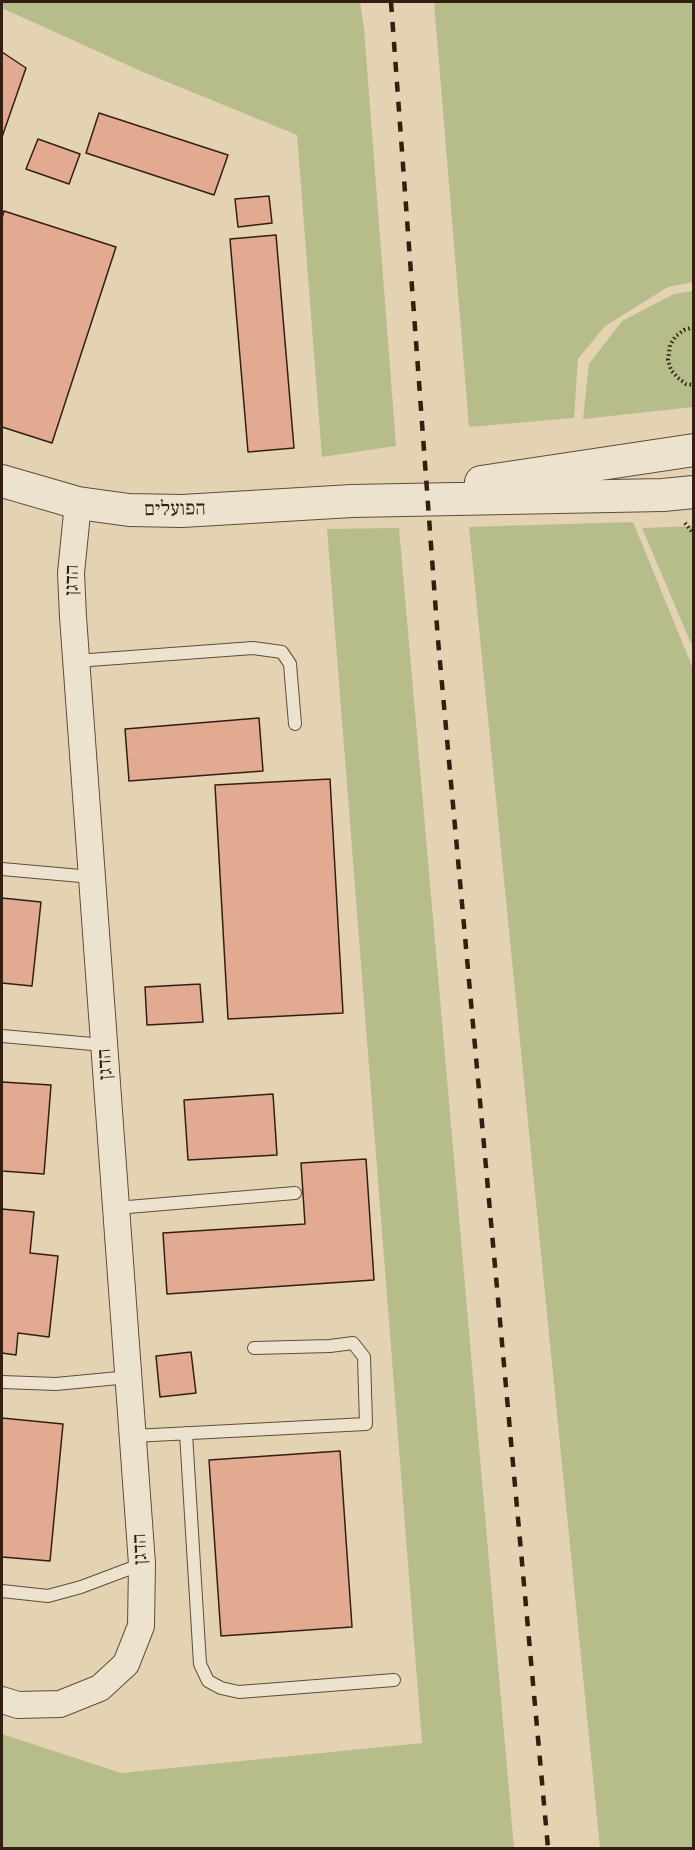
<!DOCTYPE html>
<meta charset="utf-8">
<style>
body{margin:0}
#map{position:relative;width:695px;height:1850px;overflow:hidden;background:#e4d3b2;font-family:"Libre Bodoni",serif}
canvas{display:block}
.frame{position:absolute;inset:0;border:3px solid #331f12;pointer-events:none}
</style>
<div id="map">
<canvas width="695" height="1850"></canvas>
<div class="frame"></div>
</div>
<script>
const ctx = document.querySelector('canvas').getContext('2d');
ctx.lineJoin = 'round';
function paint(path, color) {
  ctx.fillStyle = color;
  ctx.fill(path, 'evenodd');
}
function toPath(rows) {
  const path = new Path2D();
  for (const r of rows) {
    path.moveTo(r[0], r[1]);
    for (let i = 2; i < r.length; i += 2) path.lineTo(r[i], r[i + 1]);
  }
  return path;
}
function trace(path, color, width, dash) {
  ctx.strokeStyle = color;
  ctx.lineWidth = width;
  ctx.lineCap = dash ? 'butt' : 'round';
  ctx.setLineDash(dash || []);
  ctx.stroke(path);
}
function write(font, color, halo, rows, align = 'center') {
  ctx.font = font + ' "Libre Bodoni","Frank Ruhl Libre",serif';
  ctx.lineWidth = 5;
  ctx.setLineDash([]);
  ctx.textBaseline = 'middle';
  ctx.strokeStyle = halo;
  ctx.fillStyle = color;
  for (const [text, x, y, turn = 0] of rows) {
    ctx.save();
    ctx.translate(x, y);
    ctx.rotate((+turn || 0) * Math.PI / 180);
    ctx.textAlign = isNaN(turn) ? turn : align;
    if (halo) ctx.strokeText(text, 0, 0);
    ctx.fillText(text, 0, 0);
    ctx.restore();
  }
}
paint(toPath([
 [2,2,360,2,364,29,396,446,322,457,297,135,143,72,2,8],
 [434,2,693,2,693,282,668,287,605,326,578,359,574,418,469,427],
 [693,291,693,407,583,419,589,364,622,321,674,294],
 [633,522,694,671,693,1848,600,1848,469,527],
 [693,526,694,526,693,648,642,528],
 [399,528,514,1848,2,1848,2,1734,121,1773,422,1743,327,529]
]), '#b6bc8a');
const building = toPath([
 [2,52,26,68,2,137,2,52],
 [99,113,228,155,214,195,86,153,99,113],
 [38,139,80,154,69,184,26,169,38,139],
 [269,196,272,223,238,227,235,199,269,196],
 [4,211,116,247,52,443,2,427,2,218,4,211],
 [276,235,294,448,248,452,230,239,276,235],
 [259,718,263,771,129,781,125,729,259,718],
 [330,779,343,1013,228,1019,215,785,330,779],
 [2,898,41,902,32,986,2,983,2,898],
 [200,984,203,1022,147,1025,145,987,200,984],
 [2,1082,51,1085,44,1174,2,1171,2,1082],
 [273,1094,277,1155,188,1160,184,1100,273,1094],
 [366,1159,374,1280,167,1294,163,1233,305,1224,301,1163,366,1159],
 [2,1209,34,1212,30,1253,58,1256,49,1337,18,1333,16,1355,2,1353,2,1209],
 [191,1352,196,1393,160,1397,156,1356,191,1352],
 [2,1418,63,1424,50,1561,2,1557,2,1418],
 [340,1451,352,1627,221,1636,209,1460,340,1451]
]);
paint(building, '#e3aa92');
trace(building, '#331f12', 1.5);
const service = toPath([
 [76,661,253,648,282,652,290,664,295,724],
 [2,869,92,877],
 [2,1036,104,1045],
 [116,1208,295,1193],
 [2,1382,56,1384,129,1377],
 [186,1433,200,1664,208,1681,221,1688,239,1692,394,1680],
 [133,1436,366,1424,364,1357,353,1343,330,1346,254,1348],
 [2,1591,48,1596,81,1587,142,1564]
]);
const minor = toPath([
 [2,1700,18,1705,60,1704,100,1688,126,1664,141,1626,142,1564,73,617,71,573,78,503]
]);
const tertiary = toPath([
 [2,481,78,503,129,510,182,511,352,501,663,495,694,492],
 [481,482,694,450]
]);
trace(service, '#5f4c3a', 14);
trace(minor, '#5f4c3a', 28);
trace(tertiary, '#5f4c3a', 34);
trace(toPath([
 [694,327,684,330,676,336,670,345,668,360,671,370,678,378,686,384,694,385],
 [685,523,694,534]
]), '#331f12', 4, [1.5, 3]);
trace(service, '#ede2cd', 12);
trace(minor, '#ede2cd', 26);
trace(tertiary, '#ede2cd', 32);
trace(toPath([
 [391,2,438,640,548,1848]
]), '#331f12', 4.5, [10, 10]);
write('20px', '#331f12', '#ede2cd', [
 ["הפועלים",175,510,-1],
 ["הדגן",73,580,-89],
 ["הדגן",106,1064,-94],
 ["הדגן",141,1549,-93]
]);
</script>
